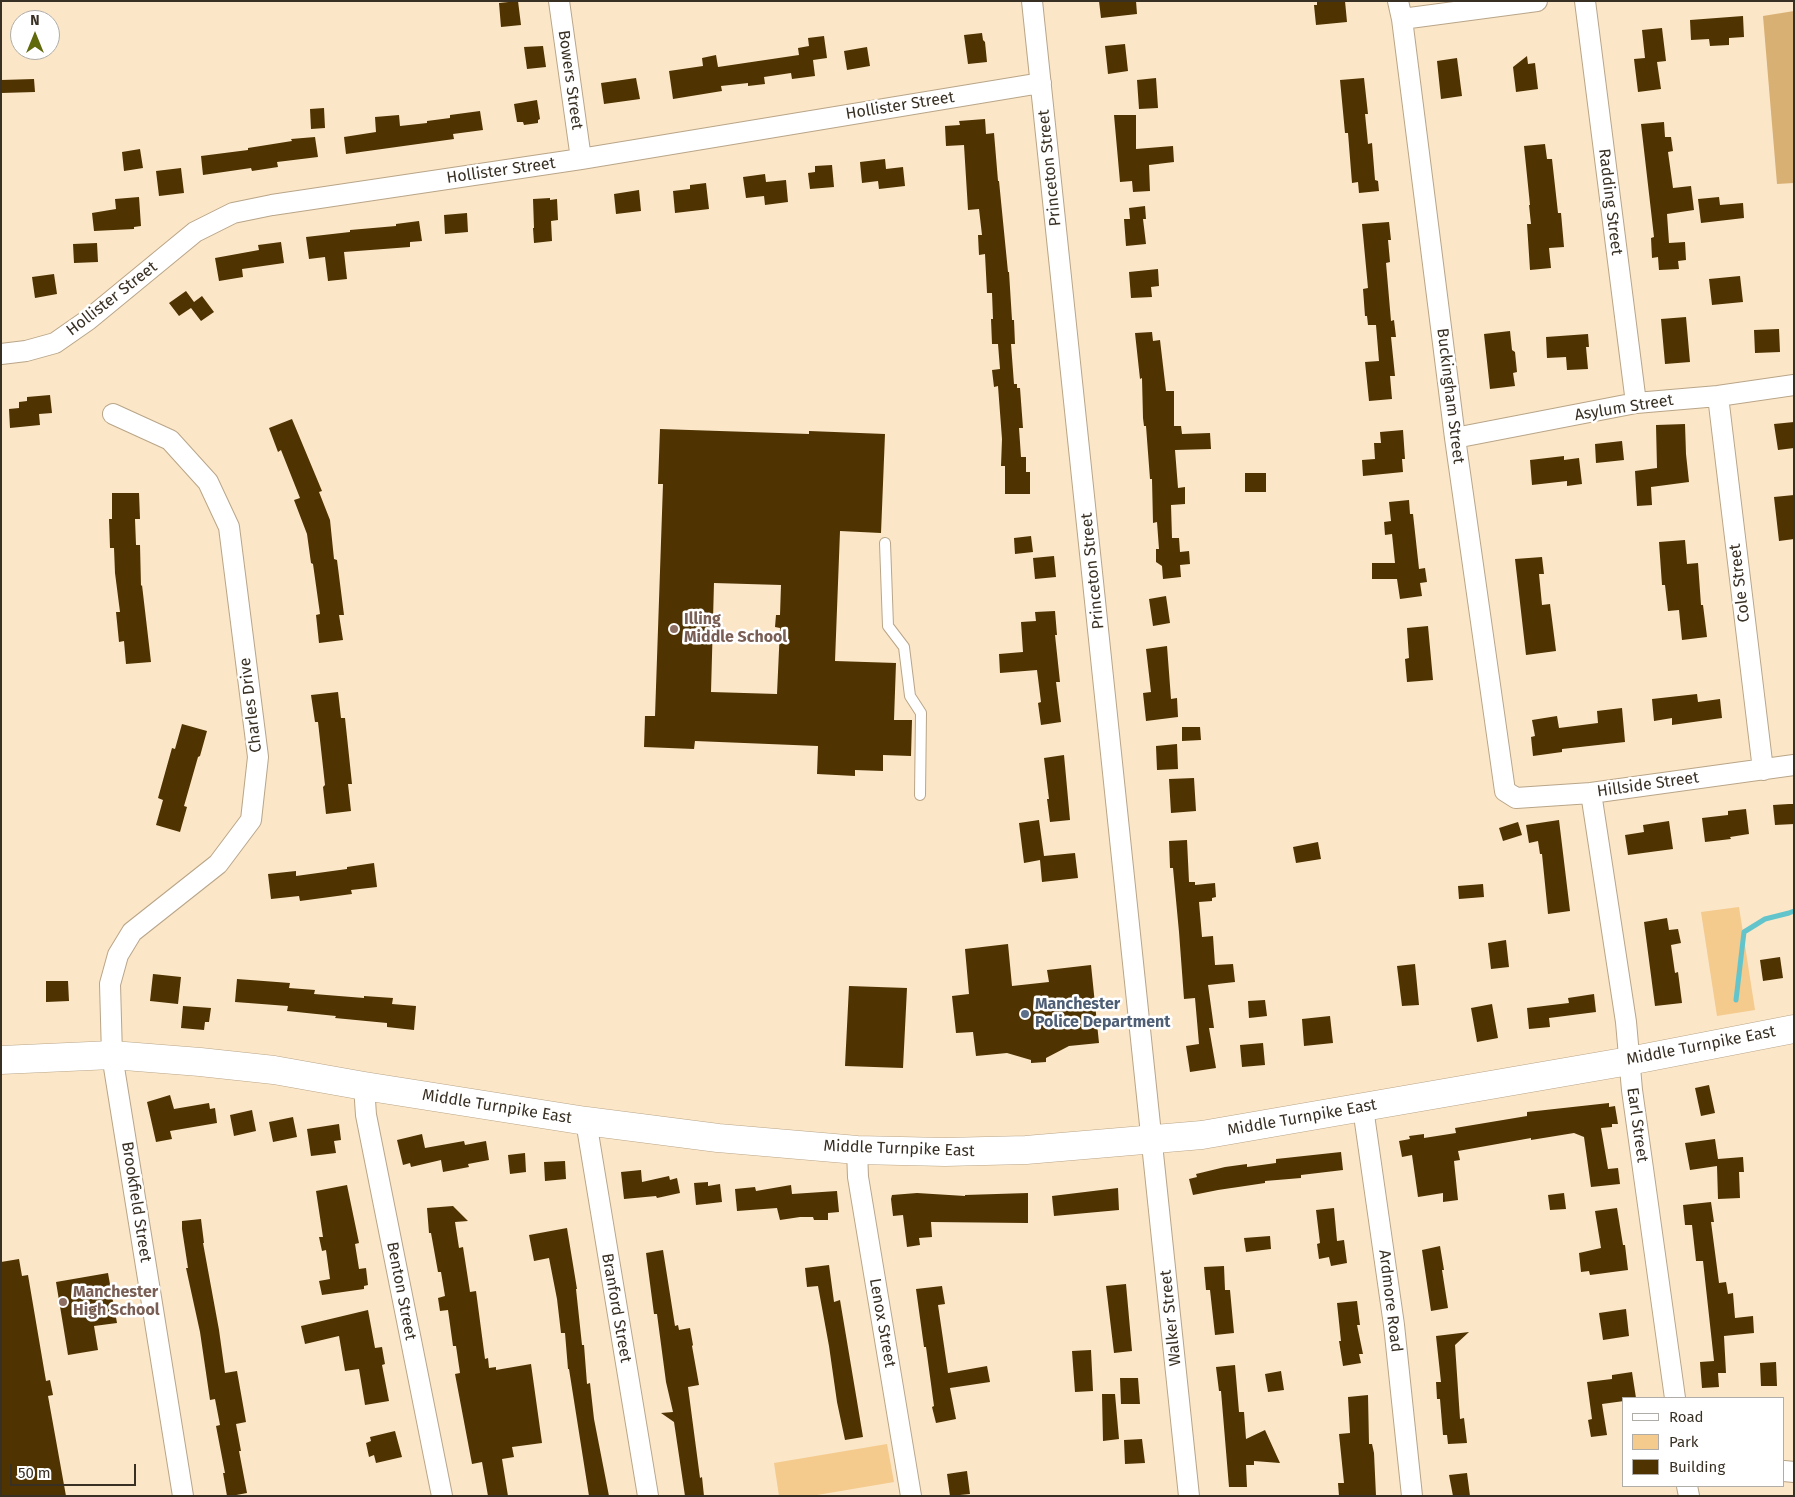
<!DOCTYPE html>
<style>
body{margin:0}
#map{position:relative;width:1795px;height:1497px;overflow:hidden;background:#fbe6c7;font-family:"Fira Sans",sans-serif}
canvas{display:block}
.frame{position:absolute;inset:0;border:2px solid #393024;pointer-events:none}
.legend{position:absolute;left:1622px;top:1397px;width:162px;height:90px;box-sizing:border-box;background:#fff;border:1px solid #b0aca7;margin:0;padding:6px 9px;list-style:none;font-size:15px;color:#393024}
.legend li{display:flex;align-items:center;gap:10px;height:25px}
.legend b{width:25px;border:1px solid #b0aca7}
.north{position:absolute;left:10px;top:10px;width:50px;height:50px;box-sizing:border-box;background:#fff;border:1px solid #b0aca7;border-radius:50%;rotate:0deg;font-size:14px;font-weight:700;line-height:20px;text-align:center;color:#393024}
.north::after{content:'';display:block;margin:auto;width:18px;height:22px;background:#60690c;clip-path:polygon(50% 0,100% 100%,50% 72%,0 100%)}
.scale{position:absolute;left:10px;top:1464px;width:126px;height:22px;box-sizing:border-box;border:2px solid #393024;border-top:0;padding-left:6px;font-size:15px;line-height:18px;white-space:nowrap;color:#393024;-webkit-text-stroke:4px #fff;paint-order:stroke}
</style>
<div id="map">
<canvas width="1795" height="1497"></canvas>
<div class="frame"></div>
<ul class="legend">
<li><b style="height:6px;background:#fff"></b>Road</li>
<li><b style="height:14px;background:#f4ca8d"></b>Park</li>
<li><b style="height:14px;background:#4f3300"></b>Building</li>
</ul>
<div class="north">N</div>
<div class="scale">50 m</div>
</div>
<script>
const ctx = document.querySelector('canvas').getContext('2d');
ctx.lineJoin = 'round';
function paint(path, color) {
  ctx.fillStyle = color;
  ctx.fill(path, 'evenodd');
}
function toPath(rows) {
  const path = new Path2D();
  for (const r of rows) {
    path.moveTo(r[0], r[1]);
    for (let i = 2; i < r.length; i += 2) path.lineTo(r[i], r[i + 1]);
  }
  return path;
}
function trace(path, color, width, dash) {
  ctx.strokeStyle = color;
  ctx.lineWidth = width;
  ctx.lineCap = dash ? 'butt' : 'round';
  ctx.setLineDash(dash || []);
  ctx.stroke(path);
}
function write(font, color, halo, rows, align = 'center') {
  ctx.font = font + ' "Fira Sans",sans-serif';
  ctx.lineWidth = 5;
  ctx.setLineDash([]);
  ctx.textBaseline = 'middle';
  ctx.strokeStyle = halo;
  ctx.fillStyle = color;
  for (const [text, x, y, turn = 0] of rows) {
    ctx.save();
    ctx.translate(x, y);
    ctx.rotate((+turn || 0) * Math.PI / 180);
    ctx.textAlign = isNaN(turn) ? turn : align;
    if (halo) ctx.strokeText(text, 0, 0);
    ctx.fillText(text, 0, 0);
    ctx.restore();
  }
}
paint(toPath([
 [1739,907,1755,1010,1717,1016,1701,912],
 [887,1444,894,1482,811,1496,779,1496,774,1463]
]), '#f4ca8d');
paint(toPath([
 [1794,11,1794,183,1777,184,1763,16]
]), '#d9b073');
trace(toPath([
 [1736,1000,1744,932,1765,919,1789,913,1794,911]
]), '#63c5cb', 5);
paint(toPath([
 [518,1,521,25,501,27,499,3],
 [1099,1,1136,1,1137,14,1101,18],
 [1317,1,1345,1,1347,22,1316,25,1314,5,1317,5],
 [1743,16,1744,37,1729,38,1729,45,1710,46,1709,39,1691,40,1690,20],
 [1662,28,1666,61,1657,62,1661,89,1638,92,1634,59,1645,58,1642,30],
 [982,33,983,40,985,42,987,62,968,64,964,35],
 [824,36,827,58,813,60,815,76,792,79,791,73,764,77,765,84,748,86,748,83,721,86,722,91,673,99,669,71,703,66,702,58,716,55,718,67,799,55,798,48,809,46,808,38],
 [1125,44,1128,71,1108,74,1105,46],
 [543,46,546,67,527,69,524,47],
 [867,47,870,66,847,70,844,51],
 [1527,56,1528,64,1535,63,1538,89,1516,92,1513,67],
 [1457,58,1462,96,1441,99,1437,61],
 [636,78,640,99,604,104,601,83],
 [1156,78,1158,108,1139,109,1137,80],
 [1364,78,1368,114,1365,114,1368,144,1372,143,1375,180,1378,181,1379,191,1359,193,1358,182,1352,183,1348,133,1345,133,1340,80],
 [34,79,35,92,1,93,1,80],
 [537,100,540,119,538,120,538,123,524,125,523,122,517,122,514,104],
 [324,108,325,128,311,129,310,109],
 [480,111,483,130,453,134,454,139,346,154,344,137,376,132,375,117,399,115,400,126,427,123,427,121,450,118,450,115],
 [1114,115,1136,115,1136,149,1173,146,1174,162,1149,165,1150,191,1133,192,1132,181,1120,182],
 [985,119,986,134,994,133,998,181,999,181,1008,272,1009,272,1012,320,1014,320,1015,344,1011,344,1014,384,1017,384,1017,388,1020,388,1023,428,1019,428,1021,457,1026,457,1026,472,1030,472,1030,494,1005,494,1005,466,1001,466,1002,439,998,386,994,387,992,370,1000,369,998,344,992,344,991,319,993,319,992,293,987,293,985,254,979,255,978,235,982,235,979,209,968,210,964,145,946,146,945,126,960,125,959,121],
 [1664,122,1665,137,1671,137,1673,151,1668,152,1673,188,1691,186,1694,210,1667,214,1669,243,1685,242,1686,260,1678,261,1679,269,1659,270,1658,257,1652,258,1651,238,1654,237,1641,124],
 [315,137,318,157,277,162,278,167,252,171,251,168,203,175,201,156,248,150,248,148,292,141,291,139],
 [1545,144,1547,159,1552,159,1558,213,1561,213,1564,247,1549,248,1551,268,1530,270,1527,224,1531,224,1529,205,1530,205,1524,146],
 [140,149,143,168,124,171,122,152],
 [885,159,886,169,903,167,905,186,879,189,878,181,862,183,860,162],
 [832,165,834,187,810,189,808,173,815,172,815,166],
 [181,168,184,193,159,196,156,171],
 [765,174,766,182,786,180,788,202,765,205,764,196,746,198,743,177],
 [706,183,709,209,675,213,673,191,690,189,690,185],
 [639,190,641,211,616,214,614,194],
 [139,197,141,226,134,227,134,229,94,231,92,213,116,209,115,199],
 [1719,197,1720,205,1743,203,1744,218,1701,223,1698,199],
 [550,198,550,200,557,199,558,220,551,221,552,241,534,243,533,228,534,228,533,199],
 [1145,206,1146,219,1143,219,1146,244,1126,246,1124,219,1130,219,1129,208],
 [467,213,468,232,445,234,444,215],
 [419,221,422,241,410,242,410,247,344,252,347,279,328,281,325,257,309,259,306,237,350,232,350,230,396,226,396,224],
 [1389,222,1391,240,1388,240,1390,262,1386,263,1391,321,1394,320,1396,337,1391,337,1395,376,1390,376,1392,399,1369,401,1365,362,1379,361,1376,325,1368,325,1367,316,1365,316,1363,289,1368,288,1362,224],
 [281,242,284,263,242,269,243,277,219,281,215,258,259,250,258,245],
 [97,243,98,262,74,263,73,244],
 [1158,269,1159,286,1151,287,1152,297,1131,298,1129,272],
 [54,274,57,294,35,298,32,277],
 [1740,276,1743,302,1712,305,1709,279],
 [186,291,194,302,202,296,214,312,201,321,191,308,179,316,169,303],
 [1686,317,1690,362,1665,364,1661,319],
 [1779,329,1780,352,1755,353,1754,330],
 [1510,331,1512,350,1515,352,1517,372,1513,373,1515,386,1490,389,1484,334],
 [1152,332,1153,341,1160,340,1166,391,1174,391,1174,426,1181,426,1182,434,1210,433,1211,449,1175,450,1178,488,1185,487,1185,504,1171,505,1172,538,1179,538,1180,552,1189,551,1190,564,1180,565,1181,577,1163,579,1162,566,1156,562,1156,549,1159,549,1157,522,1153,523,1152,479,1150,479,1146,426,1144,426,1143,418,1142,378,1140,379,1135,333],
 [1588,334,1589,347,1586,347,1588,369,1567,370,1566,357,1547,358,1546,337],
 [50,395,52,413,39,414,40,425,10,428,9,409,19,408,19,402,27,401,27,397],
 [292,419,322,491,319,492,330,520,334,559,337,560,344,615,339,615,343,640,319,643,316,615,320,614,313,564,311,563,307,534,294,500,300,498,281,450,278,452,269,428],
 [1794,422,1794,448,1778,450,1774,424],
 [1685,424,1686,454,1689,482,1651,487,1652,505,1637,506,1635,471,1657,468,1656,425],
 [660,429,809,434,809,431,885,434,881,533,840,531,835,661,896,663,894,720,912,720,911,756,883,755,883,771,855,770,855,776,817,774,818,746,695,741,694,749,644,747,645,716,655,716,663,484,658,484],
 [714,583,781,585,780,615,776,615,775,627,780,628,777,694,711,692],
 [1403,430,1405,459,1402,459,1403,472,1363,476,1362,460,1375,459,1374,443,1381,443,1380,432],
 [1622,441,1624,460,1596,463,1595,444],
 [1564,456,1564,460,1579,458,1582,484,1567,486,1567,481,1532,485,1530,460],
 [1245,473,1266,473,1266,492,1245,492],
 [112,493,139,493,140,519,135,519,136,545,140,545,141,586,142,585,151,662,126,664,124,641,119,642,116,612,120,612,115,573,114,548,110,548,109,519,112,519],
 [1794,495,1794,539,1779,541,1774,497],
 [1409,500,1410,514,1413,514,1419,569,1425,568,1427,582,1420,583,1422,596,1400,599,1397,579,1372,579,1372,563,1395,563,1392,534,1385,535,1384,522,1391,521,1389,502],
 [1031,536,1033,552,1015,554,1014,538],
 [1685,540,1687,564,1698,563,1701,605,1703,605,1707,637,1682,640,1679,610,1668,611,1665,585,1662,585,1659,542],
 [1054,556,1056,577,1035,579,1033,558],
 [1542,557,1544,574,1539,574,1542,605,1550,604,1556,651,1526,655,1515,559],
 [1166,596,1170,623,1153,626,1149,599],
 [1055,611,1057,635,1055,635,1060,682,1056,682,1061,722,1041,725,1038,703,1041,702,1037,670,1000,673,999,654,1023,652,1021,622,1036,621,1035,612],
 [1428,626,1433,680,1407,682,1405,659,1409,658,1407,628],
 [1167,646,1171,699,1177,698,1178,717,1146,721,1143,693,1151,692,1146,649],
 [338,692,341,718,345,718,352,784,348,784,351,811,326,814,323,787,325,785,318,722,315,722,311,695],
 [1697,694,1698,702,1720,699,1722,718,1672,725,1672,718,1654,721,1652,699],
 [1622,708,1625,742,1562,749,1562,752,1533,756,1531,737,1535,736,1532,720,1557,716,1559,728,1598,723,1597,711],
 [182,724,207,731,200,756,198,757,184,806,187,807,180,832,156,825,163,800,158,798,172,748,175,749],
 [1182,727,1200,727,1201,740,1182,741],
 [1177,744,1178,769,1157,770,1156,746],
 [1064,755,1070,820,1050,822,1047,799,1049,799,1044,758],
 [1194,778,1196,811,1171,813,1169,779],
 [1789,804,1794,804,1794,824,1775,825,1773,805],
 [1746,809,1749,834,1730,837,1731,839,1705,842,1702,818,1728,815,1728,811],
 [1039,820,1044,856,1075,853,1078,878,1042,882,1040,860,1024,863,1019,823],
 [1559,820,1570,911,1548,914,1542,854,1540,854,1538,841,1529,843,1526,825],
 [1669,821,1673,849,1628,855,1625,835,1644,832,1643,825],
 [1518,822,1522,835,1503,841,1499,828],
 [1187,840,1189,882,1195,882,1195,885,1215,883,1216,897,1212,898,1212,901,1199,902,1202,937,1213,936,1215,965,1233,964,1235,982,1208,985,1214,1028,1209,1028,1216,1068,1190,1072,1186,1046,1199,1044,1195,998,1184,999,1179,932,1173,868,1170,868,1169,841],
 [1318,842,1321,859,1296,863,1293,847],
 [374,863,377,887,351,890,352,894,300,901,299,896,271,899,268,874,296,871,296,876,347,869,347,867],
 [1483,884,1484,897,1459,899,1458,886],
 [1667,918,1669,930,1678,929,1681,943,1671,945,1675,973,1678,972,1682,1003,1655,1006,1644,922],
 [1506,940,1509,967,1491,969,1488,943],
 [1008,944,1012,986,1049,982,1047,970,1091,965,1099,1043,1069,1046,1046,1058,1046,1062,1031,1063,1031,1060,1007,1053,976,1056,973,1032,956,1033,952,996,969,994,965,949],
 [1780,957,1783,978,1763,981,1760,960],
 [1415,964,1419,1005,1402,1006,1397,966],
 [153,974,181,977,178,1004,150,1001],
 [237,979,290,983,289,988,315,990,314,994,364,998,364,996,393,998,392,1004,416,1006,414,1030,387,1027,387,1023,335,1018,336,1016,287,1011,288,1006,235,1002],
 [46,981,68,981,69,1001,46,1002],
 [849,986,907,988,903,1068,845,1066],
 [1594,994,1596,1012,1549,1018,1550,1027,1529,1029,1527,1008,1569,1003,1568,998],
 [1265,1000,1267,1016,1249,1018,1248,1001],
 [1492,1004,1498,1038,1477,1042,1471,1008],
 [183,1006,211,1008,209,1022,205,1022,204,1030,181,1028],
 [1330,1016,1333,1043,1304,1046,1302,1019],
 [1263,1043,1265,1065,1242,1067,1240,1045],
 [1709,1085,1715,1113,1701,1116,1695,1088],
 [170,1095,174,1109,209,1103,210,1109,215,1108,217,1123,170,1131,172,1139,156,1142,147,1102],
 [1609,1103,1609,1107,1615,1106,1618,1124,1612,1124,1612,1127,1601,1128,1608,1169,1618,1168,1620,1184,1591,1187,1584,1137,1574,1133,1531,1140,1531,1138,1458,1151,1460,1160,1454,1161,1458,1200,1443,1202,1443,1193,1418,1197,1412,1155,1402,1157,1399,1141,1410,1139,1409,1136,1424,1134,1424,1138,1456,1133,1455,1128,1527,1116,1527,1112],
 [252,1110,256,1131,234,1136,230,1115],
 [293,1117,297,1137,273,1142,269,1122],
 [339,1124,341,1140,334,1141,336,1153,311,1156,307,1129],
 [422,1134,425,1148,464,1141,465,1145,486,1141,489,1160,468,1164,469,1167,443,1172,441,1160,411,1167,410,1163,403,1165,397,1140],
 [1715,1139,1718,1159,1743,1157,1744,1172,1739,1172,1740,1198,1718,1199,1717,1166,1690,1170,1685,1143],
 [1341,1152,1343,1170,1301,1175,1301,1178,1265,1181,1265,1183,1218,1190,1193,1195,1189,1179,1197,1177,1196,1174,1225,1167,1247,1164,1247,1167,1276,1163,1276,1159],
 [525,1153,526,1172,510,1174,508,1155],
 [565,1161,566,1179,545,1181,544,1162],
 [641,1170,642,1182,669,1176,670,1180,677,1178,680,1193,657,1198,656,1196,624,1199,621,1172],
 [708,1182,708,1186,720,1184,722,1202,696,1205,694,1183],
 [347,1185,359,1243,355,1244,359,1269,366,1268,368,1285,364,1286,364,1289,322,1295,319,1281,330,1279,326,1250,322,1251,319,1237,323,1237,316,1191],
 [791,1185,792,1194,837,1191,839,1212,828,1213,828,1220,814,1220,813,1217,800,1217,780,1220,777,1208,737,1211,735,1189,755,1187,756,1191],
 [1118,1188,1119,1210,1054,1216,1052,1196],
 [917,1193,965,1196,965,1195,1028,1193,1028,1223,931,1222,932,1237,919,1238,920,1245,907,1247,903,1215,893,1216,891,1199,892,1195],
 [1564,1193,1566,1209,1550,1210,1548,1195],
 [1711,1202,1714,1222,1711,1222,1719,1283,1726,1282,1728,1294,1733,1293,1735,1318,1753,1316,1754,1333,1724,1336,1726,1373,1718,1373,1719,1387,1702,1388,1700,1362,1714,1361,1703,1261,1696,1261,1692,1225,1685,1225,1683,1205],
 [453,1206,468,1221,455,1222,459,1248,463,1247,470,1292,476,1291,485,1359,488,1358,489,1368,496,1367,496,1370,531,1364,542,1443,512,1447,514,1457,502,1459,508,1496,488,1496,482,1462,472,1464,455,1374,460,1373,456,1346,453,1346,448,1310,440,1311,438,1298,445,1296,441,1272,438,1272,431,1233,429,1233,427,1208],
 [1334,1208,1337,1241,1344,1240,1347,1263,1331,1266,1329,1257,1319,1259,1317,1244,1320,1243,1316,1210],
 [1617,1208,1623,1245,1625,1245,1628,1270,1590,1275,1589,1271,1581,1272,1579,1253,1601,1248,1595,1211],
 [201,1219,204,1243,203,1243,219,1330,225,1373,237,1371,246,1422,236,1424,241,1451,239,1451,247,1493,231,1496,227,1496,223,1473,225,1473,216,1426,220,1425,215,1399,210,1400,200,1332,186,1268,188,1268,182,1229,182,1221],
 [567,1228,577,1289,576,1289,582,1345,584,1345,587,1384,590,1383,594,1419,609,1496,589,1496,569,1369,568,1369,565,1333,561,1333,557,1299,549,1258,534,1261,529,1235],
 [1270,1236,1271,1249,1246,1252,1244,1238],
 [1440,1246,1444,1270,1442,1270,1448,1308,1431,1311,1422,1250],
 [663,1250,675,1326,678,1325,679,1330,690,1328,693,1345,692,1346,699,1385,688,1387,700,1478,702,1477,704,1496,685,1496,674,1422,661,1413,673,1412,666,1382,657,1314,654,1314,646,1253],
 [19,1259,22,1276,28,1275,46,1381,50,1380,53,1395,48,1396,66,1496,1,1496,1,1262],
 [829,1265,834,1302,840,1300,863,1437,845,1440,837,1402,829,1346,818,1286,807,1287,805,1268],
 [1224,1266,1225,1290,1230,1290,1234,1333,1215,1335,1210,1290,1206,1290,1204,1267],
 [108,1273,117,1323,94,1326,98,1350,68,1355,56,1282],
 [1126,1284,1132,1351,1114,1353,1106,1286],
 [942,1286,945,1304,938,1305,948,1373,987,1366,990,1382,950,1388,956,1419,936,1423,932,1407,934,1406,926,1347,924,1347,916,1289],
 [1357,1301,1360,1325,1357,1325,1363,1354,1359,1354,1361,1363,1343,1366,1339,1341,1341,1341,1337,1303],
 [1626,1309,1629,1336,1603,1340,1599,1313],
 [368,1310,375,1348,382,1347,385,1364,382,1365,389,1401,365,1405,359,1369,345,1371,339,1336,305,1344,301,1326],
 [1469,1332,1455,1345,1460,1419,1464,1418,1467,1443,1448,1444,1447,1435,1443,1435,1440,1399,1437,1399,1436,1382,1441,1382,1436,1336],
 [1091,1350,1093,1391,1075,1392,1072,1351],
 [1776,1362,1777,1386,1761,1386,1760,1363],
 [1235,1365,1239,1412,1244,1412,1246,1439,1265,1430,1280,1463,1254,1461,1254,1465,1246,1465,1247,1487,1229,1487,1221,1391,1219,1391,1216,1367],
 [1281,1371,1284,1390,1268,1392,1265,1374],
 [1632,1372,1636,1398,1624,1398,1624,1401,1602,1404,1607,1435,1591,1437,1588,1420,1592,1419,1587,1382,1612,1379,1612,1375],
 [1120,1378,1138,1378,1140,1404,1121,1404],
 [1102,1394,1115,1394,1119,1439,1103,1441],
 [1368,1395,1369,1444,1372,1444,1374,1453,1376,1496,1339,1496,1338,1483,1344,1483,1339,1434,1350,1433,1348,1397],
 [395,1431,402,1457,376,1463,374,1455,369,1457,366,1443,371,1441,370,1437],
 [1142,1439,1145,1463,1125,1464,1124,1440],
 [967,1471,970,1494,950,1496,947,1474],
 [1467,1473,1470,1496,1453,1496,1449,1475]
]), '#4f3300');
const lane = toPath([
 [885,543,888,626,904,647,910,696,921,713,920,795]
]);
const street = toPath([
 [559,1,581,159],
 [1032,1,1189,1496],
 [1398,1,1402,19,1455,438,1505,791,1516,798,1591,793,1794,765],
 [1585,1,1636,403],
 [1402,19,1537,1],
 [1,354,26,351,55,343,88,320,195,232,233,213,272,205,581,159,1041,83],
 [1718,396,1763,770],
 [113,414,170,440,208,482,229,527,258,757,251,820,218,864,132,932,118,955,110,984,112,1055,183,1496],
 [1455,438,1636,403,1718,396,1794,385],
 [1591,793,1626,1022,1632,1090,1675,1398],
 [364,1086,366,1115,442,1496],
 [1363,1108,1394,1325,1412,1496],
 [586,1121,648,1496],
 [857,1150,858,1177,911,1496],
 [1784,1471,1794,1472],
 [1687,1486,1689,1496]
]);
const secondary = toPath([
 [1,1060,112,1055,200,1062,274,1070,364,1086,586,1121,718,1138,857,1150,945,1152,1026,1150,1202,1135,1629,1061,1794,1029]
]);
trace(lane, '#b9a588', 12);
trace(street, '#b9a588', 22);
trace(secondary, '#b9a588', 29);
trace(lane, '#fff', 10);
trace(street, '#fff', 20);
trace(secondary, '#fff', 28);
for (const [x, y, r, color] of [
 [674,629,5,"#8d6e63"],
 [1025,1014,5,"#5c6f8a"],
 [63,1302,5,"#8d6e63"]
]) {
  const dot = new Path2D();
  dot.arc(x, y, r, 0, 2 * Math.PI);
  ctx.fillStyle = color;
  ctx.fill(dot);
  trace(dot, '#fff', 2);
}
write('16px', '#393024', '#fff', [
 ["Bowers Street",570,80,82],
 ["Hollister Street",900,106,-9],
 ["Princeton Street",1050,168,-96],
 ["Hollister Street",501,171,-8],
 ["Radding Street",1610,202,83],
 ["Hollister Street",112,299,-38],
 ["Buckingham Street",1450,396,83],
 ["Asylum Street",1624,408,-9],
 ["Princeton Street",1093,571,-96],
 ["Cole Street",1740,583,-97],
 ["Charles Drive",251,705,-97],
 ["Hillside Street",1648,785,-8],
 ["Middle Turnpike East",1701,1046,-11],
 ["Middle Turnpike East",497,1107,9],
 ["Middle Turnpike East",1302,1118,-10],
 ["Earl Street",1637,1125,82],
 ["Middle Turnpike East",899,1149,2],
 ["Brookfield Street",136,1202,81],
 ["Benton Street",401,1291,79],
 ["Ardmore Road",1390,1301,83],
 ["Branford Street",616,1308,80],
 ["Walker Street",1171,1318,-96],
 ["Lenox Street",882,1323,80]
]);
write('bold 16px', '#785e54', '#fff', [
 ["Illing",684,620],
 ["Middle School",684,638],
 ["Manchester",73,1293],
 ["High School",73,1311]
], 'left');
write('bold 16px', '#4e5e75', '#fff', [
 ["Manchester",1035,1005],
 ["Police Department",1035,1023]
], 'left');
</script>
